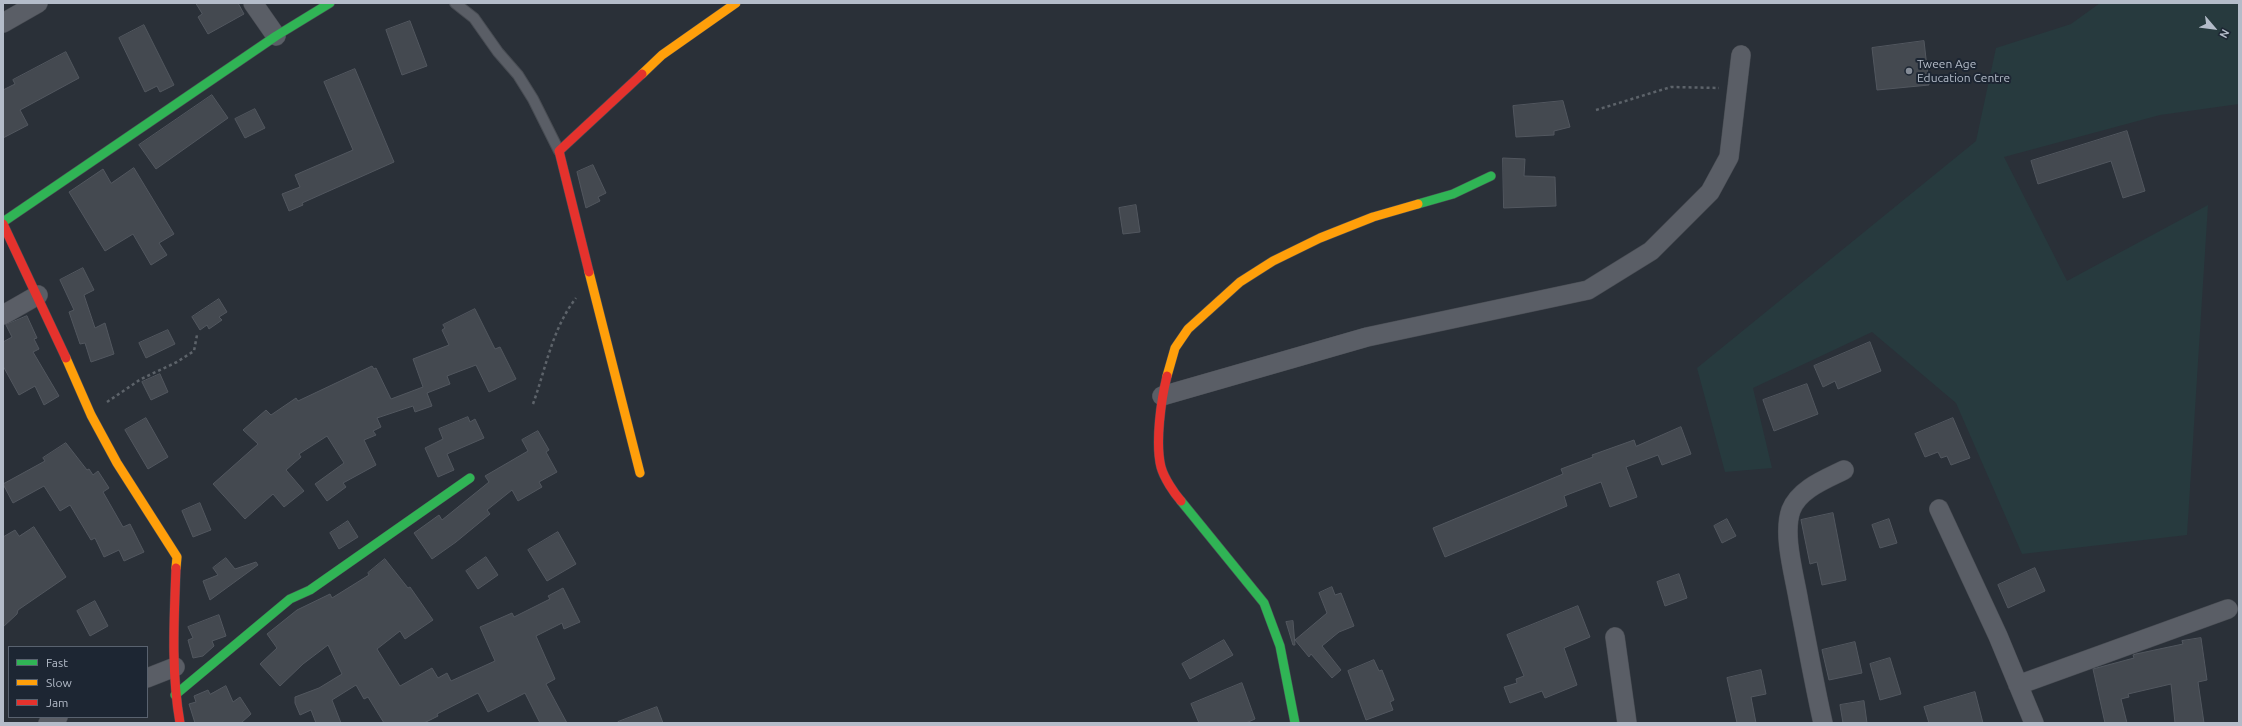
<!DOCTYPE html>
<html>
<head>
<meta charset="utf-8">
<style>
	body { margin:0 }
	#map { position:relative; width:2242px; height:726px; overflow:hidden; background:#2a3038; font-family:Ubuntu,sans-serif }
	canvas { display:block }
	.frame { position:absolute; inset:0; border:4px solid #b4bcc9; pointer-events:none }
	.legend { position:absolute; left:8px; top:646px; width:140px; height:72px; box-sizing:border-box; background:#1d2633; border:1px solid #59626f; margin:0; padding:5px 7px; list-style:none; font-size:12px; color:#b4bcc9 }
	.legend li { display:flex; align-items:center; gap:8px; height:20px }
	.legend b { width:20px; border:1px solid #59626f }
	.north { position:absolute; left:2194px; top:8px; width:40px; height:40px; -webkit-text-stroke:3px #1d2633; paint-order:stroke; rotate:118deg; font-size:11px; font-weight:700; line-height:16px; text-align:center; color:#b4bcc9 }
	.north::after { content:''; display:block; margin:auto; width:14px; height:18px; background:#b4bcc9; clip-path:polygon(50% 0,100% 100%,50% 72%,0 100%) }
</style>
</head>
<body>
<div id="map">
<canvas width="2242" height="726"></canvas>
<div class="frame"></div>
<ul class="legend">
<li><b style="height:5px;background:#30b455"></b>Fast</li>
<li><b style="height:5px;background:#ff9f0a"></b>Slow</li>
<li><b style="height:5px;background:#e5322d"></b>Jam</li>
</ul>
<div class="north">N</div>
</div>
<script>
const ctx = document.querySelector('canvas').getContext('2d');
ctx.lineJoin = 'round';
function paint(path, color) { ctx.fillStyle = color; ctx.fill(path, 'evenodd'); }
function strokePath(path, color, width, dash) { ctx.strokeStyle = color; ctx.lineWidth = width; ctx.lineCap = dash ? 'butt' : 'round'; ctx.setLineDash(dash || []); ctx.stroke(path); }
function label(font, color, halo, rows, align = 'center') {
  ctx.font = font + ' Ubuntu,sans-serif'; ctx.lineWidth = 4; ctx.setLineDash([]); ctx.textBaseline = 'middle'; ctx.strokeStyle = halo; ctx.fillStyle = color; for (const [text, x, y, turn = 0] of rows) {
    ctx.save(); ctx.translate(x, y); ctx.rotate((+turn || 0) * Math.PI / 180); ctx.textAlign = isNaN(turn) ? turn : align; if (halo) ctx.strokeText(text, 0, 0); ctx.fillText(text, 0, 0); ctx.restore();
  }
}
paint(new Path2D(`
	M2100,3H2239V104L2160,115L2004,157L2067,281L2208,205L2187,535L2022,554L1956,403L1872,332L1753,388L1772,468L1725,472L1697,368L1976,141L1996,48L2071,24Z`), '#273a3e');
const building = new Path2D(`
	M196,3H238L244,14L208,34L198,17L202,14Z
	M410,21L427,66L402,75L386,30Z
	M144,25L174,85L160,92L157,86L145,92L119,38Z
	M1924,41L1929,85L1877,90L1872,48Z
	M66,52L79,78L20,110L28,125L3,138V90L15,84L13,80Z
	M355,69L394,162L302,203L303,205L289,211L282,194L300,187L295,175L353,150L324,82Z
	M212,95L228,118L156,169L139,145Z
	M1563,101L1570,127L1554,131V135L1516,137L1513,106Z
	M255,109L265,128L245,138L235,119Z
	M2127,131L2145,191L2123,198L2111,161L2038,184L2031,161Z
	M1503,158L1525,159L1524,176L1555,177L1556,206L1504,208Z
	M593,165L606,193L598,197L600,201L586,208L577,172Z
	M134,168L174,234L159,243L167,255L151,265L133,234L105,251L69,192L103,169L111,183Z
	M1136,205L1140,232L1123,234L1119,208Z
	M83,268L94,290L84,295L95,328L105,323L114,354L91,362L85,343L80,344L69,312L74,310L60,280Z
	M219,299L227,312L219,317L222,320L209,329L207,325L200,330L192,317Z
	M475,309L495,349L500,347L516,379L489,392L476,365L447,376L450,384L427,393L432,406L415,412L413,406L377,418L381,427L373,431L376,435L364,440L376,465L343,483L346,487L327,501L315,484L344,463L327,436L299,454L301,457L286,470L304,491L284,507L273,494L245,519L213,484L258,444L243,430L266,410L271,415L296,398L298,401L372,366L374,369L376,368L391,399L423,387L413,359L449,345L442,330L445,328L443,325Z
	M27,316L37,338L34,339L39,349L33,352L59,396L44,405L35,386L19,395L3,366V342L12,337L6,325Z
	M168,330L175,344L146,358L139,343Z
	M1870,342L1881,371L1838,389L1835,381L1823,387L1814,366Z
	M160,374L168,392L151,400L142,382Z
	M1807,384L1818,414L1774,431L1763,400Z
	M468,417L470,422L475,419L484,438L447,454L454,470L438,477L425,448L443,439L439,429Z
	M146,418L168,457L148,469L125,430Z
	M1953,418L1970,458L1951,465L1947,456L1941,458L1938,452L1925,457L1915,434Z
	M1681,427L1691,454L1662,465L1658,455L1626,467L1637,497L1610,507L1601,482L1564,496L1567,506L1445,557L1433,528L1563,474L1561,469L1593,457L1592,455L1634,440L1636,446Z
	M538,431L549,450L546,452L557,472L539,482L542,487L518,501L512,490L487,510L490,514L456,542L432,559L414,533L439,515L442,520L489,482L485,476L528,451L522,440Z
	M66,443L87,470L89,469L93,475L98,471L109,488L103,492L123,527L130,524L144,552L124,561L119,550L104,557L95,538L91,540L70,505L60,511L44,486L13,503L3,484L45,461L43,458Z
	M200,503L211,530L193,537L182,511Z
	M1833,513L1846,580L1822,585L1817,562L1810,564L1801,520Z
	M1727,519L1736,536L1722,543L1714,526Z
	M1889,519L1897,543L1880,548L1872,525Z
	M348,521L358,537L339,549L330,533Z
	M34,527L66,577L18,610L17,614L3,627V537L15,530L19,536Z
	M558,532L576,564L547,581L528,550Z
	M486,557L498,575L478,589L466,571Z
	M226,558L235,569L256,562L258,565L210,600L203,581L218,575L213,568Z
	M385,559L408,588L410,587L433,620L405,639L400,631L377,649L400,686L432,668L438,678L447,673L451,681L495,661L480,627L512,613L514,617L550,599L548,596L563,588L580,622L564,629L562,623L536,636L555,679L546,684L567,723H540L525,693L488,712L478,693L437,714L438,716L424,723H384L368,697L364,699L356,685L332,700L341,723H316L311,710L300,715L295,703V697L319,688L342,674L328,645L303,664L280,686L260,664L277,648L267,634L297,610L330,594L332,598L369,575L368,573Z
	M2035,568L2045,591L2008,608L1998,585Z
	M1679,574L1687,598L1665,606L1657,582Z
	M1332,587L1335,595L1341,593L1354,626L1339,632L1322,646L1341,670L1332,678L1311,654L1309,657L1295,640L1327,613L1319,593Z
	M95,601L108,626L90,636L77,611Z
	M1578,606L1590,637L1564,648L1577,685L1545,698L1542,691L1510,703L1504,687L1517,683L1516,679L1524,676L1507,635Z
	M219,615L226,636L212,641L214,646L203,656L193,658L188,640L193,638L188,627Z
	M1293,621L1295,645H1293L1286,622Z
	M2201,638L2207,680L2198,682L2204,723H2175L2171,684L2128,694L2129,697L2121,699L2127,723H2105L2093,669L2134,658L2133,655L2136,654L2183,644L2182,641Z
	M1224,640L1233,655L1190,679L1182,664Z
	M1855,642L1862,673L1829,680L1822,650Z
	M1890,658L1901,694L1880,700L1870,664Z
	M1374,660L1379,671L1382,670L1394,700L1390,702L1393,710L1366,720L1348,671Z
	M1761,670L1766,694L1751,697L1756,723H1737L1727,678Z
	M1242,683L1255,719L1246,723H1199L1191,704Z
	M226,686L233,702L240,697L251,714L241,723H195L189,704L196,702L194,696L208,690L210,694Z
	M1975,692L1983,723H1929L1924,707Z
	M1864,701L1867,723H1843L1840,705Z
	M657,707L663,723H618V722Z`);
paint(building, '#444950');
strokePath(building, '#52575f', 1);
const lane = new Path2D(`
	M455,3L474,18L498,52L518,75L533,99L559,151`);
const street = new Path2D(`
	M253,3L276,36
	M3,23L38,3
	M3,315L38,295
	M1162,396L1367,337L1588,290L1651,251L1710,192L1729,157L1741,55
	M1939,509L1998,636L2034,723
	M1615,637L1627,723
	M147,678L175,667
	M2018,685L2228,609
	M48,723L58,717
	M1823,723C1814,683 1807,643 1799,603C1795,577 1782,535 1791,510C1799,489 1826,479 1844,470`);
const fast = new Path2D(`
	M1418,204L1453,194L1491,176
	M3,222L276,36L330,3
	M1181,501L1264,603L1280,646L1295,723
	M175,695L290,599L310,590L470,478`);
const slow = new Path2D(`
	M642,74L662,55L736,3
	M589,272L640,473
	M66,358L91,415L117,463L177,557L176,568
	M1167,376L1175,348L1188,329L1240,282L1273,261L1320,238L1373,217L1418,204`);
const jam = new Path2D(`
	M3,224L66,358
	M589,272L559,151L642,74
	M1167,376C1161,400 1155,443 1161,467C1164,478 1174,493 1181,501
	M176,568C174,620 171,672 180,723`);
strokePath(lane, '#484c53', 12);
strokePath(street, '#484c53', 20);
strokePath(fast, '#484c53', 10);
strokePath(slow, '#484c53', 10);
strokePath(jam, '#484c53', 10);
strokePath(new Path2D(`
	M1596,110L1671,87L1719,88
	M107,402L141,379L177,362L194,351L197,335
	M533,404C546,368 552,329 576,298`), '#5d636a', 2.5, [3, 3]);
strokePath(lane, '#5a5e66', 10);
strokePath(street, '#5a5e66', 19);
strokePath(fast, '#30b455', 9);
strokePath(slow, '#ff9f0a', 9);
strokePath(jam, '#e5322d', 9);
for (const [x, y, r, color] of [
	[1909,71,4,"#848b96"]
]) { const dot = new Path2D(); dot.arc(x, y, r, 0, 2 * Math.PI); ctx.fillStyle = color; ctx.fill(dot); strokePath(dot, '#1d2633', 1.5); }
label('12px', '#b4bcc9', '#1d2633', [
	["Tween Age",1917,64],
	["Education Centre",1917,78]
], 'left');
</script>
</body>
</html>
